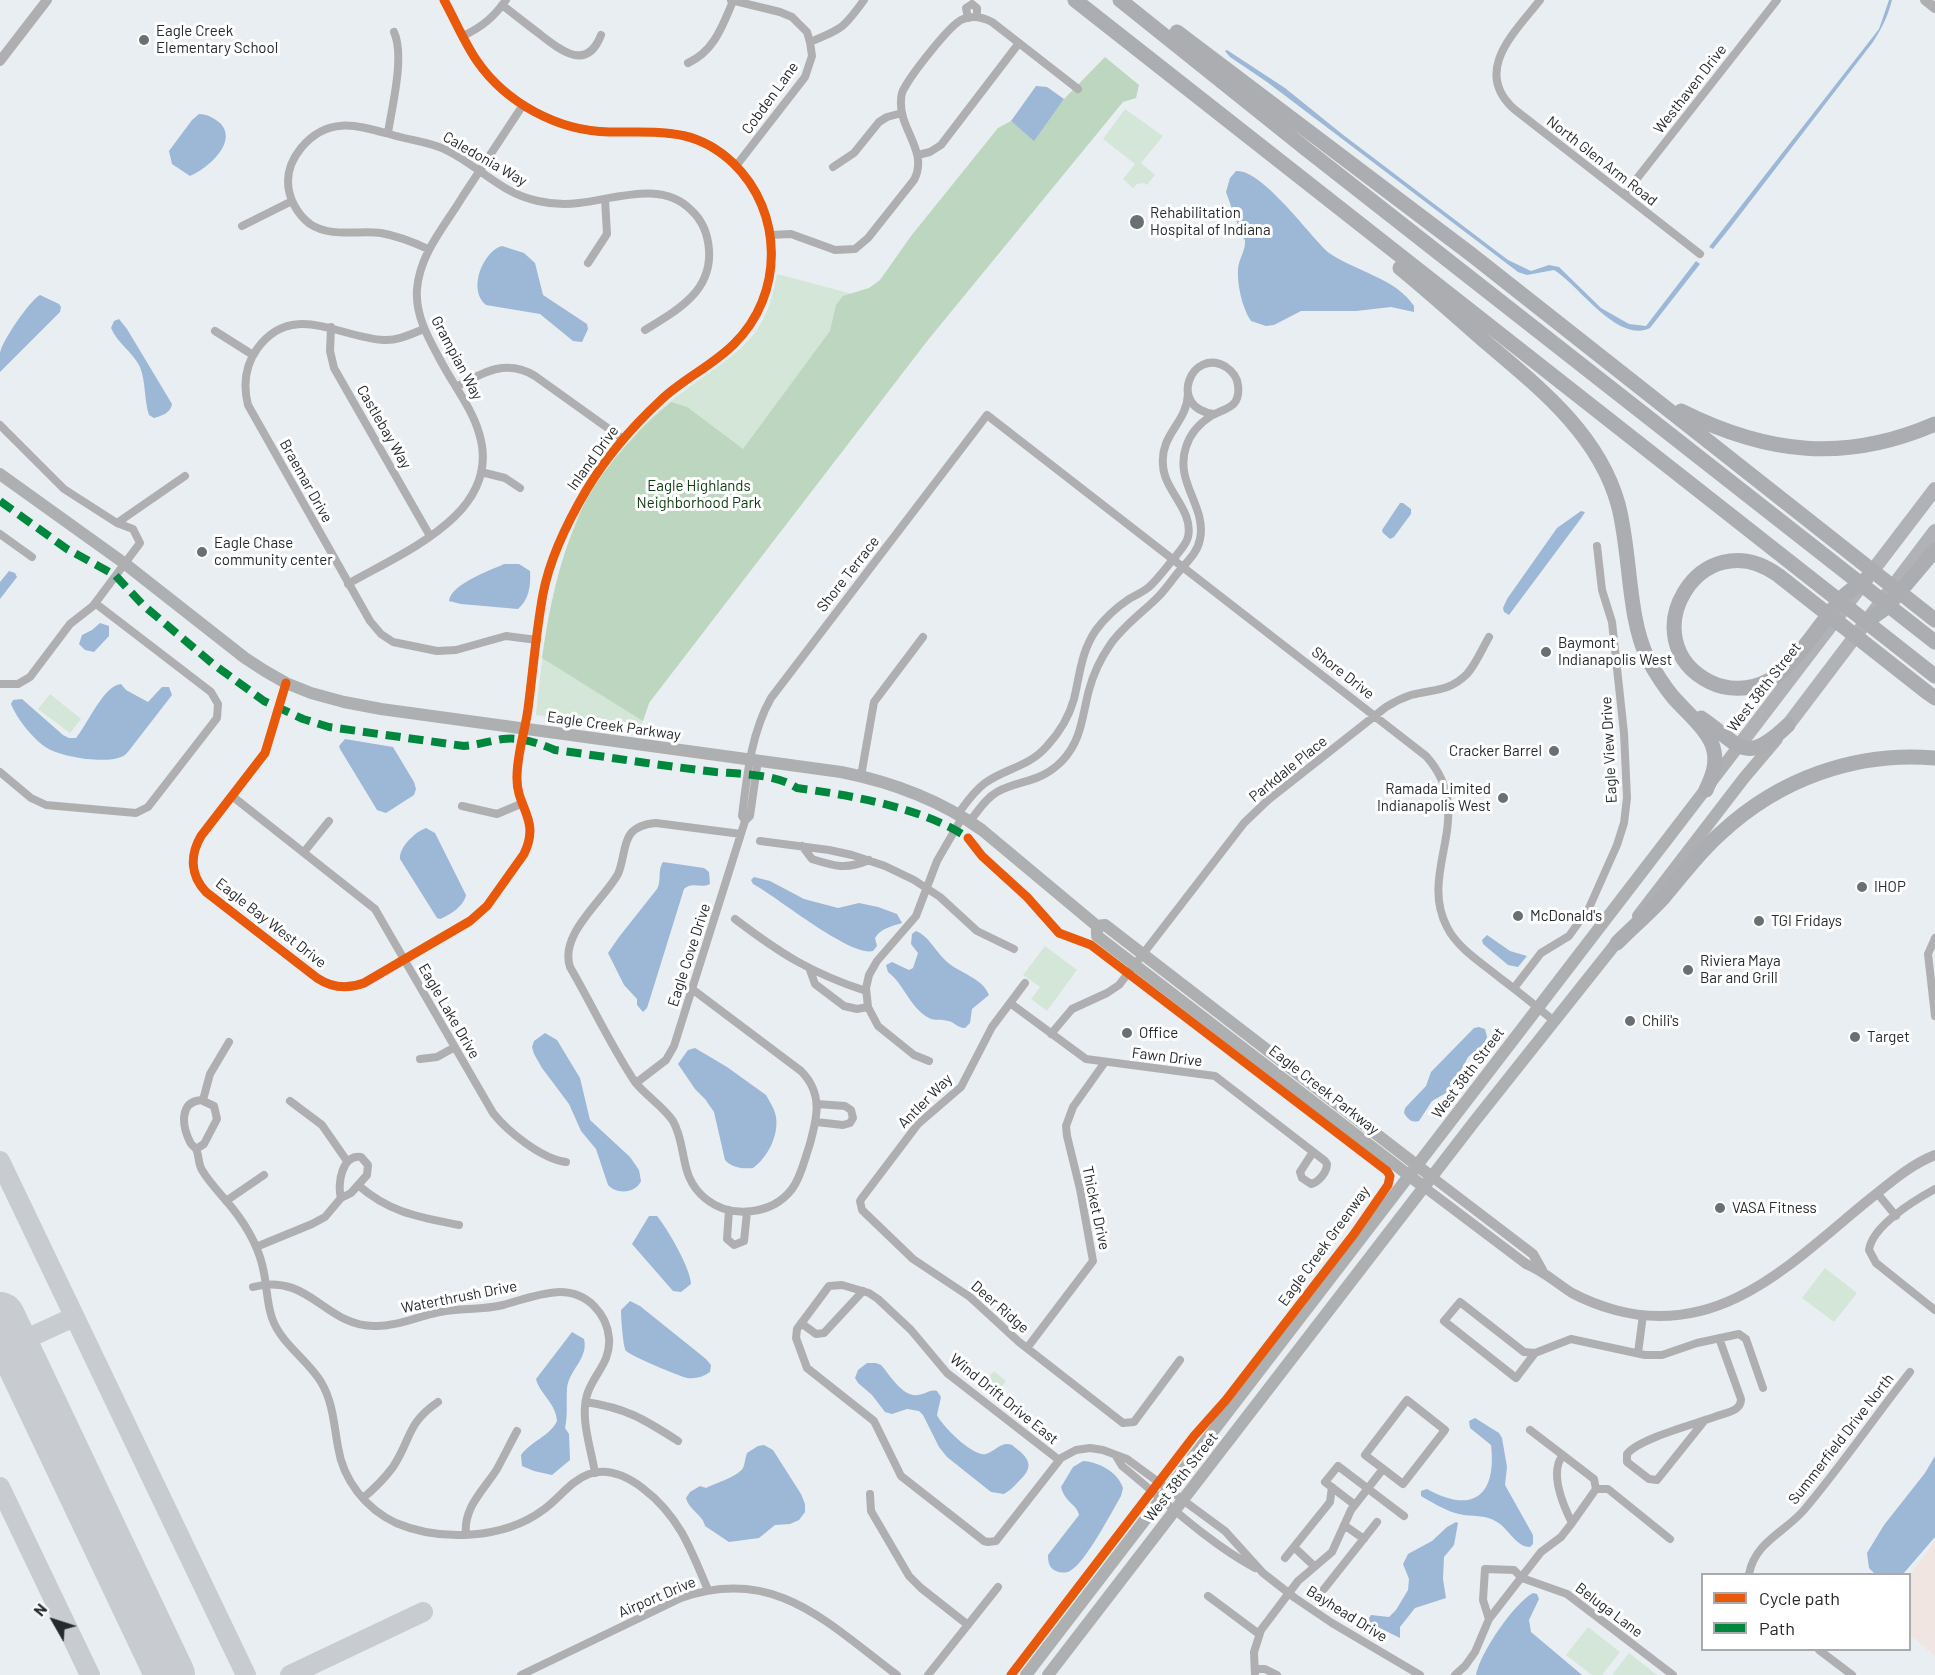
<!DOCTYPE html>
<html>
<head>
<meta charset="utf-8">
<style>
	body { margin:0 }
	#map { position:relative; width:1935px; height:1675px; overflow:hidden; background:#e9eef2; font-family:Barlow,sans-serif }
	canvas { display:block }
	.legend { position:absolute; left:1701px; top:1573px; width:210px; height:78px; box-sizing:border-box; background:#fff; border:2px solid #a8aaab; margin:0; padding:8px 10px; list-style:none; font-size:18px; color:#262a2d }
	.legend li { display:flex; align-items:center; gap:12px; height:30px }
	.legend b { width:30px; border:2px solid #a8aaab }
	.north { position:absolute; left:24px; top:1591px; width:60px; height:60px; -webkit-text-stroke:4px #fff; paint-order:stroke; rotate:309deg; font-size:16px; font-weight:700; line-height:24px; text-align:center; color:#262a2d }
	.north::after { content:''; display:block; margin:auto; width:21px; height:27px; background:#262a2d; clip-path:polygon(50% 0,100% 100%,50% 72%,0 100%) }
</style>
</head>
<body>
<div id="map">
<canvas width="1935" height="1675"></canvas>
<ul class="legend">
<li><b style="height:8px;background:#e8590c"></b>Cycle path</li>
<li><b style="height:8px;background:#00873e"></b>Path</li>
</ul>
<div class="north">N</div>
</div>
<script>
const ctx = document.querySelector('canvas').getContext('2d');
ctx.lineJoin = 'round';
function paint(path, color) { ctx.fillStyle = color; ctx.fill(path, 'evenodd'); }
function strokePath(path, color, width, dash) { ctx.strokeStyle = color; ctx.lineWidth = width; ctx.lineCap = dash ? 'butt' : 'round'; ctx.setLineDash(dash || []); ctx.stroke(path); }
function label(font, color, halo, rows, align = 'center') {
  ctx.font = font + ' Barlow,sans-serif'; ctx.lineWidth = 6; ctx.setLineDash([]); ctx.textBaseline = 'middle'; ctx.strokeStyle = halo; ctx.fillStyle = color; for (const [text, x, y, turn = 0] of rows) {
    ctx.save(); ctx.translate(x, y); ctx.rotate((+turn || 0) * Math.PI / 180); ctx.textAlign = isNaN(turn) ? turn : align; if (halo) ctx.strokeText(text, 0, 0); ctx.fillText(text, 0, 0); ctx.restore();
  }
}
paint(new Path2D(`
	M1935,1541V1656L1910,1635V1575Z`), '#f0e5e1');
paint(new Path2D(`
	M1125,109L1163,136L1141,163L1155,175L1147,185L1144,183L1137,184L1133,188L1123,179L1135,164L1103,139Z
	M777,274L875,300L649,703L640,729L536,715C543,647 551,578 579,515C591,487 613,459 634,436C649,419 666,404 684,391C714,368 751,349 766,313C772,301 774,286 777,274Z
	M50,694L81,719L70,733L38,709Z
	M1045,946L1077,970L1047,1011L1031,999L1040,987L1023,975Z
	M1825,1268L1857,1293L1834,1322L1802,1298Z
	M994,1371L1006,1381L996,1394L983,1384Z
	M1588,1627L1620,1652L1602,1675H1592L1566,1655Z
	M1629,1653L1657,1675H1612Z`), '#d4e6d7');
paint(new Path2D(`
	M1105,57L1139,85L1136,98L1123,102L928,340L649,703L643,721L542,658C549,609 559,561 579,516C595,476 638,429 671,402L687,407L743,449L830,331L836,305L843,296L869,288L880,280L911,236L998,128L1011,121L1034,140L1064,99Z`), '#bdd6bf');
paint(new Path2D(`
	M1889,0H1892C1888,16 1882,28 1873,42L1729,229L1713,249L1709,247L1879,29Z
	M1227,50L1285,88L1342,134L1508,260L1531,271L1549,265L1559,267L1601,308L1629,324L1646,326L1696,261L1700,264L1650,328C1617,344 1578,284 1554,270L1527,275L1518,272L1267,82L1230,57L1225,51Z
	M1036,86L1047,87L1064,99L1034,141L1011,121Z
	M199,114C207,114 214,118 220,123C239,142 207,169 190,176L172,164L169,151L192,120Z
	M1236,171C1262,169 1309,235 1329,253C1355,271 1397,279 1414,306V312L1391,307L1356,311H1301L1274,325L1266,326L1251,321C1242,308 1237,284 1238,269C1239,258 1246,250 1245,240L1242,237L1226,192L1230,178Z
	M502,246L524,253L535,263L543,295L587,324L588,329L582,342L573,341L540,314L486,305C467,290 483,251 502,246Z
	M40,295L59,304L61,307L60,312L0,372C0,366 0,359 0,353C2,341 30,300 40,295Z
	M119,319L127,329L172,404C171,413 161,416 154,418L149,415C144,400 146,382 140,367C133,352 117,343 111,328L114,321Z
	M1400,503H1403L1411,509V514L1394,537L1390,539L1383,533L1382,530Z
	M1581,511L1585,512L1582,517L1509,615L1504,612L1503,608L1507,599L1557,528Z
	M504,564H519L530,571C531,585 529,600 518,609L461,604L449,601C451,584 489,571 504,564Z
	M9,571L15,573L17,577L0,599V582Z
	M100,623L109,626V636L94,652L85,650L79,644L82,635L92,630Z
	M121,684L126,690L148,702L162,687H169L172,695L131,748C128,752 125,756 121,757C105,764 61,757 47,748C33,739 17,719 11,704L13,700L22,699L63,735L69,738H76C87,725 104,685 121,684Z
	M345,739L393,747L414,782L416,789L414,795L386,813L377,810L340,749L339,746Z
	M426,828L435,833L466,895C464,906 450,915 440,919L437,918L400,859C399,847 415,832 426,828Z
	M663,862L704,868L709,872L710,884C701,889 692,881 684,889L653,989L647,1008L643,1012L637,1005V999L624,985L608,953L619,937L657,889C662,880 657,871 663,862Z
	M754,877L770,881L804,899L838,908L859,903L878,907L897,914L902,923C892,926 880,929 875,938L877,946L873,951C850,957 776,896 753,884L751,880Z
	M916,931C929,936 935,951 946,961C959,973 983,978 989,995L972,1009L970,1023L965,1028C957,1028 955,1022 948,1021C942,1019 935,1021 929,1018C910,1008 904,984 888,972L886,965L892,962L909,970L913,968L918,953L911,944L912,934Z
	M1487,935L1510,951L1527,956L1518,967L1508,965L1483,944L1482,940Z
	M1479,1027L1485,1029L1487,1037L1485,1043L1468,1057L1455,1083L1446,1093L1432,1101L1419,1121C1411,1123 1408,1119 1404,1113L1405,1108L1426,1086L1431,1072L1474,1028Z
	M545,1033L557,1040L580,1078L590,1120L630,1157L639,1170L641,1181C636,1193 617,1195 608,1185L596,1149L581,1131L569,1104L542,1068L534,1054L532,1047L534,1041Z
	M695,1048L727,1067L766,1095C770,1102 775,1110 776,1117C779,1136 767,1158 753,1168C743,1169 732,1168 725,1160L714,1112L705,1099L695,1089L678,1064L688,1050Z
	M649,1216H657C667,1228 691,1269 691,1284L681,1292L673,1291L632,1244Z
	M630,1301L640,1306L706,1359L711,1365L710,1372C703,1377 696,1379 687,1378C681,1377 631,1356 626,1351C623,1348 621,1316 621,1310Z
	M572,1332L584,1339C589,1358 568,1371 567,1389C566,1402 568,1414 565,1428L569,1434L570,1460L552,1475L534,1471L522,1466L521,1455C531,1441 550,1436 557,1421C556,1403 539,1393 536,1379Z
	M867,1363H876L881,1365C891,1376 902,1397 918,1395C926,1394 930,1389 937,1391L941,1397L937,1415C942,1426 973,1457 986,1454C996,1451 1001,1441 1012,1445C1029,1458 1036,1466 1018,1482C1014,1487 1009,1491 1004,1494L991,1492L947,1457L939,1447L923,1415L919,1411L907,1409L892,1414L885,1412L872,1395L858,1383L855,1378L858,1370Z
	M1475,1418L1499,1433L1502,1438L1507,1467L1505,1485L1533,1535V1544L1530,1547C1516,1547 1508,1528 1497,1522C1485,1514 1472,1517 1459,1514C1446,1511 1433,1503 1421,1496V1491L1427,1489C1472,1514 1497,1497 1491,1445L1470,1428L1469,1421Z
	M764,1445L773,1450L801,1494L805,1504V1512L799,1520L790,1524L775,1525L759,1538L729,1542L705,1526C703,1515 689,1510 686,1498L690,1492L700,1486L706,1488C716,1483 737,1477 743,1468C745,1464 745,1458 747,1453L758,1446Z
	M1935,1456V1537L1903,1574H1875L1869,1568L1867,1553L1884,1525L1925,1473Z
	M1083,1461C1099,1462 1118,1472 1123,1488L1121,1496C1111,1513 1086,1562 1070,1571C1066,1573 1061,1573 1056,1571C1049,1568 1048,1562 1048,1555L1079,1515C1077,1504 1065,1503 1061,1487L1073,1467Z
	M1456,1522L1458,1523L1454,1545L1444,1557L1443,1579L1446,1598L1415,1608L1400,1627V1638L1370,1623L1368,1620L1371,1615L1389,1617L1396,1610L1408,1590L1409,1579L1403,1564L1408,1554L1432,1541L1447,1527Z
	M1533,1593L1537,1594L1539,1599L1529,1620L1531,1632L1582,1675H1476C1480,1653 1514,1603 1533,1593Z`), '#9db7d7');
strokePath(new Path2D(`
	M0,1161L246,1675
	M0,1351L74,1317
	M0,1487L90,1675
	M290,1675L423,1612`), '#c8ccd0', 20);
strokePath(new Path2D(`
	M0,1317L170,1675`), '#c8ccd0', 50);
strokePath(new Path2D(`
	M731,0L780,12L792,17L807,32L810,42L812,56L805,77L736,166
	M1540,0C1515,32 1472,71 1514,109L1700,254
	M502,5C514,14 525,23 537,32C558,48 586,74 601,35
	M968,18L966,8L972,4L977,8V17
	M463,36C482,27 494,17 506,0
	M810,42C842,29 844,28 864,0
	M688,63C714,51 722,27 733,1
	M388,133C392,106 405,56 394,32
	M918,155L930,152L941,145L1019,43
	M833,167L854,153L879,122L887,117L902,113
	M1624,195L1777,0
	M242,226L292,201
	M770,235L791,234L835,250L855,249L868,238L914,180C929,152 899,129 901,101C901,96 902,91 905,87C912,74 948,27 961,20C971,15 982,17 992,22L1078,89
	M428,249C413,242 398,236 381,233C358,230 331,238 310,224C297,214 288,198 288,181C288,169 293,158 301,148C330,113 362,127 400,137C416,141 434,143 448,151C480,167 502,194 538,201C551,204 565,205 579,203C615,199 662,180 691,210C702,220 708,235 709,250C712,292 676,311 645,330
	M588,263L607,234L605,199
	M331,327L330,351L334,368L430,536
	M424,329C411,334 398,341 384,340C340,338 292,300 257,349C245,366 243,385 248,405L370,621L381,634L393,642L437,651L456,650L506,636L537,640
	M215,331L253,355
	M456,387C482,373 506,358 535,376L623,439
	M0,425L64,489L117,523L185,476
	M481,472L505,478L520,488
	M0,534L32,557
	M348,584C403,552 504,513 479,433C472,409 455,387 443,365C430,341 415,317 417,289C420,253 445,226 463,196C483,166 503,135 523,105
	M286,683L265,753L201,836C190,855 190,875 206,892L317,978C332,988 348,989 364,983L470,921L487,906L524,854C541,819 516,808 517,777C517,754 525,731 528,709C533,671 536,632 543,594C550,557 568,521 587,489C607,456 633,426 661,400C683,379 712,366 734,344C784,295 784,212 733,163C694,126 658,133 609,132C558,131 506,103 477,61C464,42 455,20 444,0
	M0,684H18L30,677L70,624L93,606L140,543L133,529L117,523
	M0,772L31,798L46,805L136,813L148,807L217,718L218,704L211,692L95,603
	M861,776L874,702L923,637
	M232,796L375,909L493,1113C508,1132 542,1159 566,1162
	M462,806L497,814L523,803
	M958,814C966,803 974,791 985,783C1006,768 1029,767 1047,746C1060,732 1069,717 1074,699C1080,674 1081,652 1096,630C1105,618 1117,607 1129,599C1136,595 1143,592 1149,587C1159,578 1167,566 1176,556C1180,550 1186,545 1188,537C1194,510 1164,491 1163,465C1160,434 1187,423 1188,394
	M745,821L742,816C747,776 751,733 771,698L987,415L1426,756C1479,815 1417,870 1447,927C1458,949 1482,963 1500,978C1519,992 1536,1006 1554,1021
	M970,821C978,811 986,798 997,792C1021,779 1039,784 1062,761C1082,740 1082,716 1089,690C1093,675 1101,658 1110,645C1123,626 1142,613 1158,597C1166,589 1173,578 1181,569C1189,560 1198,551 1200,539C1207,507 1174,482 1186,447C1190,434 1200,423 1211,416C1224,408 1241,409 1238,385C1237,377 1232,371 1226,367C1192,346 1166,408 1214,414
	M760,841L829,850L852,855L885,866L914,880L940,897L977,931L1014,949
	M802,846L812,859C834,866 846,870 869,860
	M304,852L329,821
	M735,919C781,954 811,973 866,991
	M1935,938L1928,954L1935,1016
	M810,970L815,984L844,1006L857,1009L868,1007
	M1025,983L992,1027L961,1087L918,1124L862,1198L860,1201L862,1210L913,1259L970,1297L1019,1342L1123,1423L1134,1422L1180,1360
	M1514,988L1541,953L1569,936L1589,908L1617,845L1624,823L1627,798L1624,733L1612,622L1602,590L1597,546
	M692,989L801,1071C824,1094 817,1119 809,1147C804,1161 801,1177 792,1189C772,1215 731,1219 706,1199C678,1177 688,1148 673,1121C663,1106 646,1096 635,1082C611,1046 592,1005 570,967C559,934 603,901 618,874C628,850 619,826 656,823L741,834
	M1010,1003L1086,1059L1215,1076L1325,1161L1327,1164C1327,1172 1319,1182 1311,1184L1302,1178L1300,1172L1313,1152
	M1051,1034L1072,1009L1107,993L1119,985L1244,823L1268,800L1386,707C1394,702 1402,698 1411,695C1433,689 1449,692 1467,674C1476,664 1482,649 1489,637
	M420,1059L437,1057L455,1047
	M929,1061L914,1055L878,1026L868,1007L866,988L869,975L877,961L916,916L937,861L963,816
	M636,1083L666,1060L674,1046L745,821L750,816L758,760
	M203,1100L210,1074L229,1042
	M290,1101L322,1125L347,1161
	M816,1122L843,1125L850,1123L853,1118L851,1110L845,1106L817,1104
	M196,1149L204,1144L217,1119L214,1106L201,1100C179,1102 182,1126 190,1142C191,1145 194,1146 196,1149C199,1154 198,1164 202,1170C210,1184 223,1196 233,1209C248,1228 260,1250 264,1273C267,1288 267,1304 272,1318C281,1344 307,1359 321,1382C333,1402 334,1425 338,1447C343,1480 366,1509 396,1523C441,1542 504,1539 543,1510C559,1499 570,1481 589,1474C625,1462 665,1504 682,1533C692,1551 700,1571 708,1590
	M358,1185C390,1213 419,1217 459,1225
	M1935,1189C1915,1200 1872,1226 1869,1250L1876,1263L1935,1310
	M1877,1193L1896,1216
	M226,1201L264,1175
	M729,1210L727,1239L734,1245L744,1241L747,1212
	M256,1247L312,1224L325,1217L341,1198L351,1193L367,1175L368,1165L361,1157C342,1154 337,1184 341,1198
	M253,1287C309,1272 325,1326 374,1326C396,1327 418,1316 440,1312C461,1308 483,1310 503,1305C533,1297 568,1280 594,1306C602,1314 608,1326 609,1338C611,1361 595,1373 588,1392C579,1416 591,1448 595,1473
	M1460,1302L1524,1352L1535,1353L1516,1378L1444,1321Z
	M801,1323L816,1334L824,1333L863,1291
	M1027,1348L1093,1261L1080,1189L1067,1136L1066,1126L1073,1107L1105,1062
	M1535,1353L1571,1339L1645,1355H1662L1697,1343L1739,1334L1746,1339L1763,1388
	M1638,1353L1643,1315
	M1407,1400L1445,1430L1403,1484L1365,1455Z
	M586,1402C626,1408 644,1419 678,1441
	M1705,1420L1657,1480L1649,1479L1627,1462V1454C1640,1438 1696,1424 1717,1416C1723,1414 1734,1412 1738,1407C1741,1404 1741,1402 1741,1399L1719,1338
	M1530,1430L1594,1479L1596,1489L1572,1523
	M1116,1456L1122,1466C1165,1501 1206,1541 1255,1568
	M1059,1460L947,1373L911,1330L878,1299L869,1293L842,1285L829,1286L797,1329L796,1338L807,1368L874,1421L901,1476L984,1541L988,1542L996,1541L1061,1458L1076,1450L1090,1448L1103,1450L1127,1459L1225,1531L1263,1573L1295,1598L1332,1623L1420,1675
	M1596,1489H1608L1670,1539
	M870,1494L871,1511L909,1576L921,1588L968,1625
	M363,1498C374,1489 384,1479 393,1467C412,1438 406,1424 438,1402
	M1355,1505L1325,1482L1338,1466L1404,1516
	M1344,1525L1364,1539
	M466,1535C463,1507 484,1490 497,1469C504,1456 510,1444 517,1431
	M1294,1547L1314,1566
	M1285,1558L1330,1502L1332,1487
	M1749,1574C1755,1542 1784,1533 1804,1510C1841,1466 1874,1418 1910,1372
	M1324,1589L1377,1522
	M1208,1596L1259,1634
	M1489,1619L1541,1552L1561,1537L1572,1523C1563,1505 1549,1472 1563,1455
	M1819,1650L1852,1675
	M1255,1669H1265L1277,1675
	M521,1675L681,1598C775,1565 827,1623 897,1675
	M928,1675L998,1587
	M1255,1675L1254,1652L1261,1630L1298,1581L1332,1552L1351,1510L1383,1469
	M1455,1675L1465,1666L1475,1652L1489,1619L1483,1600L1485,1569L1514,1570L1522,1578L1567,1594L1673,1675`), '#afafb1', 8);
strokePath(new Path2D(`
	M1925,0L1935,8
	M0,61L47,0
	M1432,1177L1533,1254L1542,1270
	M1424,1187L1526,1264C1544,1271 1556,1283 1572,1293C1585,1300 1601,1306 1615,1310C1723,1339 1794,1260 1871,1198C1891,1182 1910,1165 1935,1155`), '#afafb1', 10);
strokePath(new Path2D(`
	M0,474L124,563L245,658L265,671L286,683L311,693L344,702L381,709L841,772C892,782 940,800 982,830L1097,926L1105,925L1432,1177
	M1638,916L1744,778L1777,739
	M1097,926V936L1101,939L1424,1187
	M1026,1675L1738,747
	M1048,1675L1474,1122L1621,937`), '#aeafb1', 12);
strokePath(new Path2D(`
	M1788,725L1935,531
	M1738,747L1935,489`), '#b1b2b5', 14);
strokePath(new Path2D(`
	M1075,0L1935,676
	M1120,0L1306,149L1935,642
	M1177,32L1472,255L1935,620
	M1400,268C1428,291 1455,315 1482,339C1536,385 1598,432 1618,504C1631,551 1627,617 1648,659C1655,672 1664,686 1673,697C1686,712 1711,732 1714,751C1717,765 1712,777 1706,790
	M1681,411C1767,454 1845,463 1935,424
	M1866,579C1859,585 1850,590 1844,596C1821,620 1797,665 1768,681C1750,690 1728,691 1710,682C1629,641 1700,519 1778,575L1928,693L1935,698
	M1870,619L1887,607L1935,550
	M1701,718C1741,745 1744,767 1788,725
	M1617,943C1632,928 1648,914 1663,898C1682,876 1699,852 1721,833C1779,779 1856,751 1935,758`), '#abadb0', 15);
strokePath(new Path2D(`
	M0,501L67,549L115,575L143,605L213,664L264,701L303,719L329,727L464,746C478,745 489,741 503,739C521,737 538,743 555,750C609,757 662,766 716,772C740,774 777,774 797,788C849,795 925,808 968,838`), '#00873e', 8, [15, 8]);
strokePath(new Path2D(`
	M286,683L265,753L201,836C190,855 190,875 206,892L317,978C332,988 348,989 364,983L470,921L487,906L524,854C541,819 516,808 517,777C517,754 525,731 528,709C533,671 536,632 543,594C550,557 568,521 587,489C607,456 633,426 661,400C683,379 712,366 734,344C784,295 784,212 733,163C694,126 658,133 609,132C558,131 506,103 477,61C464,42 455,20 444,0
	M968,838L982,856L1027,897L1059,933L1091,945L1387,1171L1390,1176L1388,1185L1354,1234L1226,1400L1194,1436L1011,1675`), '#e8590c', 9);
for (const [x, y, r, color] of [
	[144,40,6,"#6a6f72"],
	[1137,222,8,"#6a6f72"],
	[202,552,6,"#6a6f72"],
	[1546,652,6,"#6a6f72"],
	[1554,751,6,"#6a6f72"],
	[1503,798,6,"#6a6f72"],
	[1862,887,6,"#6a6f72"],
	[1518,916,6,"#6a6f72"],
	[1759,921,6,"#6a6f72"],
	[1688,970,6,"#6a6f72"],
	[1630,1021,6,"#6a6f72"],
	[1127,1033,6,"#6a6f72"],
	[1855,1037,6,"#6a6f72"],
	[1720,1208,6,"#6a6f72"]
]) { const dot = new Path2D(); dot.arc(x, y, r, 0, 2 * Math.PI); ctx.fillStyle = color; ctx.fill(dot); strokePath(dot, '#fff', 2); }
label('15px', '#262a2d', '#fff', [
	["Eagle Creek",156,31],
	["Elementary School",156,48],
	["Rehabilitation",1150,213],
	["Hospital of Indiana",1150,230],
	["Eagle Chase",214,543],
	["community center",214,560],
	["Baymont",1558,643],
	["Indianapolis West",1558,660],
	["Cracker Barrel",1542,751,"right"],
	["Ramada Limited",1491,789,"right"],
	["Indianapolis West",1491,806,"right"],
	["IHOP",1874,887],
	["McDonald's",1530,916],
	["TGI Fridays",1771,921],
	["Riviera Maya",1700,961],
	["Bar and Grill",1700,978],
	["Chili's",1642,1021],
	["Office",1139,1033],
	["Target",1867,1037],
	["VASA Fitness",1732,1208]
], 'left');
label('15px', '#262a2d', '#fff', [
	["Westhaven Drive",1690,89,-52],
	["Cobden Lane",770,98,-54],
	["Caledonia Way",485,159,30],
	["North Glen Arm Road",1602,161,38],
	["Grampian Way",457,358,62],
	["Castlebay Way",384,427,60],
	["Inland Drive",593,458,-54],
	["Braemar Drive",306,481,61],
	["Shore Terrace",848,574,-52],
	["Shore Drive",1343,673,38],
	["West 38th Street",1764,687,-52],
	["Eagle Creek Parkway",614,726,8],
	["Eagle View Drive",1609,750,-93],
	["Parkdale Place",1288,769,-39],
	["Eagle Bay West Drive",271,923,38],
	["Eagle Cove Drive",689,955,-72],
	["Eagle Lake Drive",449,1011,60],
	["Fawn Drive",1167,1057,7],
	["West 38th Street",1468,1073,-53],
	["Eagle Creek Parkway",1324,1090,38],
	["Antler Way",925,1101,-45],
	["Thicket Drive",1096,1208,78],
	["Eagle Creek Greenway",1324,1246,-54],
	["Waterthrush Drive",459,1297,-11],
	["Deer Ridge",1000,1307,41],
	["Wind Drift Drive East",1004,1399,39],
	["Summerfield Drive North",1841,1439,-52],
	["West 38th Street",1181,1477,-52],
	["Airport Drive",657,1597,-23],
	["Beluga Lane",1609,1610,37],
	["Bayhead Drive",1347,1614,32]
]);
label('15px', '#0d3a0f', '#fff', [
	["Eagle Highlands",699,486],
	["Neighborhood Park",699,503]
]);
</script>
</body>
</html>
